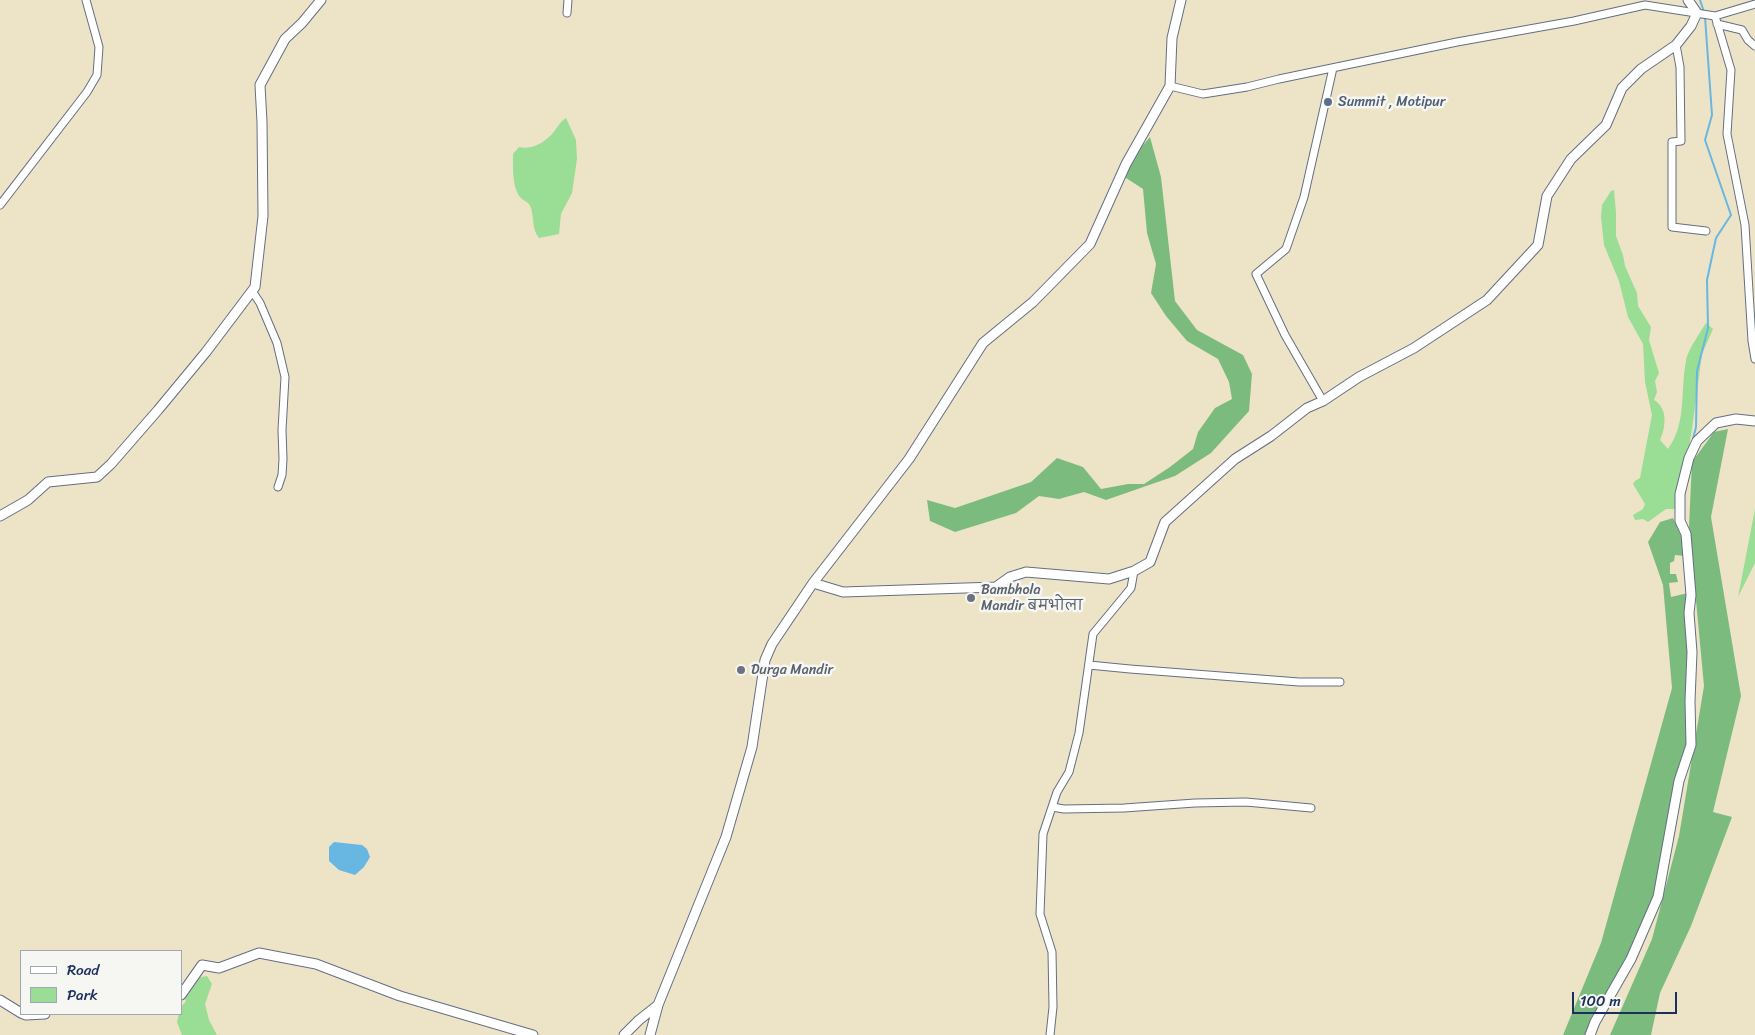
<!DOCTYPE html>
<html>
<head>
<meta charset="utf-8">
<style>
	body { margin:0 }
	#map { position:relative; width:1755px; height:1035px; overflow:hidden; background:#ede4c7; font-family:Sriracha,sans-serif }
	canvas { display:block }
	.legend { position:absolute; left:20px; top:950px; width:162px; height:65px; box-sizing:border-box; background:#f6f6f2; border:1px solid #9ea6b7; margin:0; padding:6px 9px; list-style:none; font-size:15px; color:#1b2f5e }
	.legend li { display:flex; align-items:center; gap:10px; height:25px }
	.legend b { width:25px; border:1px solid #9ea6b7 }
	.scale { position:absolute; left:1572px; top:992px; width:105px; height:22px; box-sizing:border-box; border:2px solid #1b2f5e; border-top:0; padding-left:6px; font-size:15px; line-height:18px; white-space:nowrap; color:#1b2f5e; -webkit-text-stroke:4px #f6f6f2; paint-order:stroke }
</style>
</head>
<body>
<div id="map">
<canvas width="1755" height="1035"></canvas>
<ul class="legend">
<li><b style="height:6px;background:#fff"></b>Road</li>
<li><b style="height:14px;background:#9add94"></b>Park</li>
</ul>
<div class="scale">100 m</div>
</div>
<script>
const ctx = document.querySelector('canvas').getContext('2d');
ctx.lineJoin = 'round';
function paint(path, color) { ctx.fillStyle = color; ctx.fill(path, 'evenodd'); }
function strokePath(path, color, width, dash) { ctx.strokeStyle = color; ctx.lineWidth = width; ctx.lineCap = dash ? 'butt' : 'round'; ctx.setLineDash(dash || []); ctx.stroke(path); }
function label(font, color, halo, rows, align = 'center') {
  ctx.font = font + ' Sriracha,"Playpen Sans Deva",sans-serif'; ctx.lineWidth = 5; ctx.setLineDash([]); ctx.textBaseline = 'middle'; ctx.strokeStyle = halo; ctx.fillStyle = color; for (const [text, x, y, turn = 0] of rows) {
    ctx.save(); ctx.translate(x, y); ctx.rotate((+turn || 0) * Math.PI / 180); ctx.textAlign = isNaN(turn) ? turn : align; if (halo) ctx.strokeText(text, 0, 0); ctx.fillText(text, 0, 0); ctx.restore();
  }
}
paint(new Path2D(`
	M566,118L576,140L577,159L572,193L561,214L559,234L539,238C532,230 534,218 531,208C529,201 524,202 520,197C512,187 513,166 513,154L519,147C529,150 542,144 549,137C556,131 558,123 566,118Z
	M1614,190L1616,213V236L1623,255L1625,266L1637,293L1638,306L1651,327L1649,340L1659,373L1655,381L1657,392L1654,400C1668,408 1666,427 1660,440L1668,449C1687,423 1680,391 1686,361C1687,351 1700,333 1706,323L1713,329L1702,354L1692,429L1678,509H1666L1648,522L1643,519L1635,520L1633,515L1643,509L1645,504L1633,484L1635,481L1640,478L1652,415L1645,382L1643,344L1628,317L1619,281L1604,245L1601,217L1602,205L1611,191Z
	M1755,509V563L1738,597Z
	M207,976L212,984L205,1004L209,1020L217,1035H182L177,1022L179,1014H181V1007L186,1001L185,999L196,978Z`), '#9add94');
paint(new Path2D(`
	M1150,137L1161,177L1175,301L1197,330L1243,355L1252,374L1249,411L1211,453L1175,476L1106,500L1084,492L1059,499L1039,496L1016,513L955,532L930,521L927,500L955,508L1031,482L1057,458L1083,467L1101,489L1128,484H1144L1170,467L1193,449L1198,432L1215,408L1232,399L1229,382L1218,359L1187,341L1166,316L1151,293L1156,264L1147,233L1143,189L1126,178L1125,166Z
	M1728,429L1711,517L1741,696L1713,812L1732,817L1691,926L1660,993L1651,1035H1610L1652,939L1679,836L1704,686L1689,526L1692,462L1714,432Z
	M1673,518L1684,543L1685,556L1675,555L1674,561L1670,563V574H1676L1678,582L1669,583L1671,597L1688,593V742L1655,897L1628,959L1591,1018L1586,1035H1563L1601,943L1672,688L1663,585L1648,542L1660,522Z`), '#7bbc7e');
paint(new Path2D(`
	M334,842L362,845L367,849L370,857L364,867L355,875L339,870L329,861V847Z`), '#67b7e2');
strokePath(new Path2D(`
	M1700,0L1704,12
	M1693,439L1696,427L1697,371L1708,328L1707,280L1716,238L1731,215L1705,140L1712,115L1705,17`), '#67b7e2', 2);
const minor = new Path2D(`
	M567,13L568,0
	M1715,16L1731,70L1727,134L1745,225L1752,341L1755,359
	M1717,24L1742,30L1748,40L1755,46
	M1676,45L1680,67L1681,141L1672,142V227L1706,231
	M1170,86L1203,94L1247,87L1279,79L1457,42L1574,21L1645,5L1715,16L1755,4
	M0,205L87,92L97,75L99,47L86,0
	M252,291L260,303L277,343L285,377L282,430L283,459L282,475L278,487
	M1323,401L1285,335L1256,274L1286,249L1304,197L1333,68
	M1089,665L1130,669L1299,682H1340
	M1052,807L1064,809L1124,808L1195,803L1246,802L1311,808
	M1050,1035L1053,1007L1052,952L1040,914L1043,834L1057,792L1069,772L1079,733L1093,634L1131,588L1134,571`);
const tertiary = new Path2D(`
	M0,516L28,500L48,482L97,477L111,464L158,410L206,352L255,287L263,216L262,122L260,85L285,39L302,23L321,0
	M813,583L843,592L996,587L1010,577L1026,572L1109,579L1134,571L1150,562L1165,522L1235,459L1271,436L1307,408L1323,401L1359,377L1414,348L1487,300L1538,245L1547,196L1571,159L1606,125L1622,88L1641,69L1676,45L1691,26L1697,13L1688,0
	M181,995L202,965L219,968L259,953L316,964L400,996L533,1035
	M0,1000L21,1013
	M23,1014L26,1015L45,1014
	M624,1035L639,1020L658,1005
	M650,1035L658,1005L726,837L752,747L765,660L772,644L813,583L909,459L983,343L1033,302L1090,244L1126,164L1170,86L1172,38L1181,0
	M1590,1035L1595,1022L1631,959L1658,897L1679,781L1691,745L1690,701L1692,652L1689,613L1691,595L1686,534L1680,521V494L1689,458L1697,441L1716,423L1736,419L1755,421`);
strokePath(minor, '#646e83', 9);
strokePath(tertiary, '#646e83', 11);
strokePath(minor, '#fff', 7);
strokePath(tertiary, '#fff', 9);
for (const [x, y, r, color] of [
	[1328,102,5,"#5c6f8a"],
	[971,598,5,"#6b7280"],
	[741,670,5,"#6b7280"]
]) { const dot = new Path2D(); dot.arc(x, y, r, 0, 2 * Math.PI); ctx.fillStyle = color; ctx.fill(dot); strokePath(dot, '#f6f6f2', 2); }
label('14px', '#4e5e75', '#f6f6f2', [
	["Summit , Motipur",1338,102]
], 'left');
label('14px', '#5b616d', '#f6f6f2', [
	["Bambhola",981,590],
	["Mandir बमभोला",981,606],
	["Durga Mandir",751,670]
], 'left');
</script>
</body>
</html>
